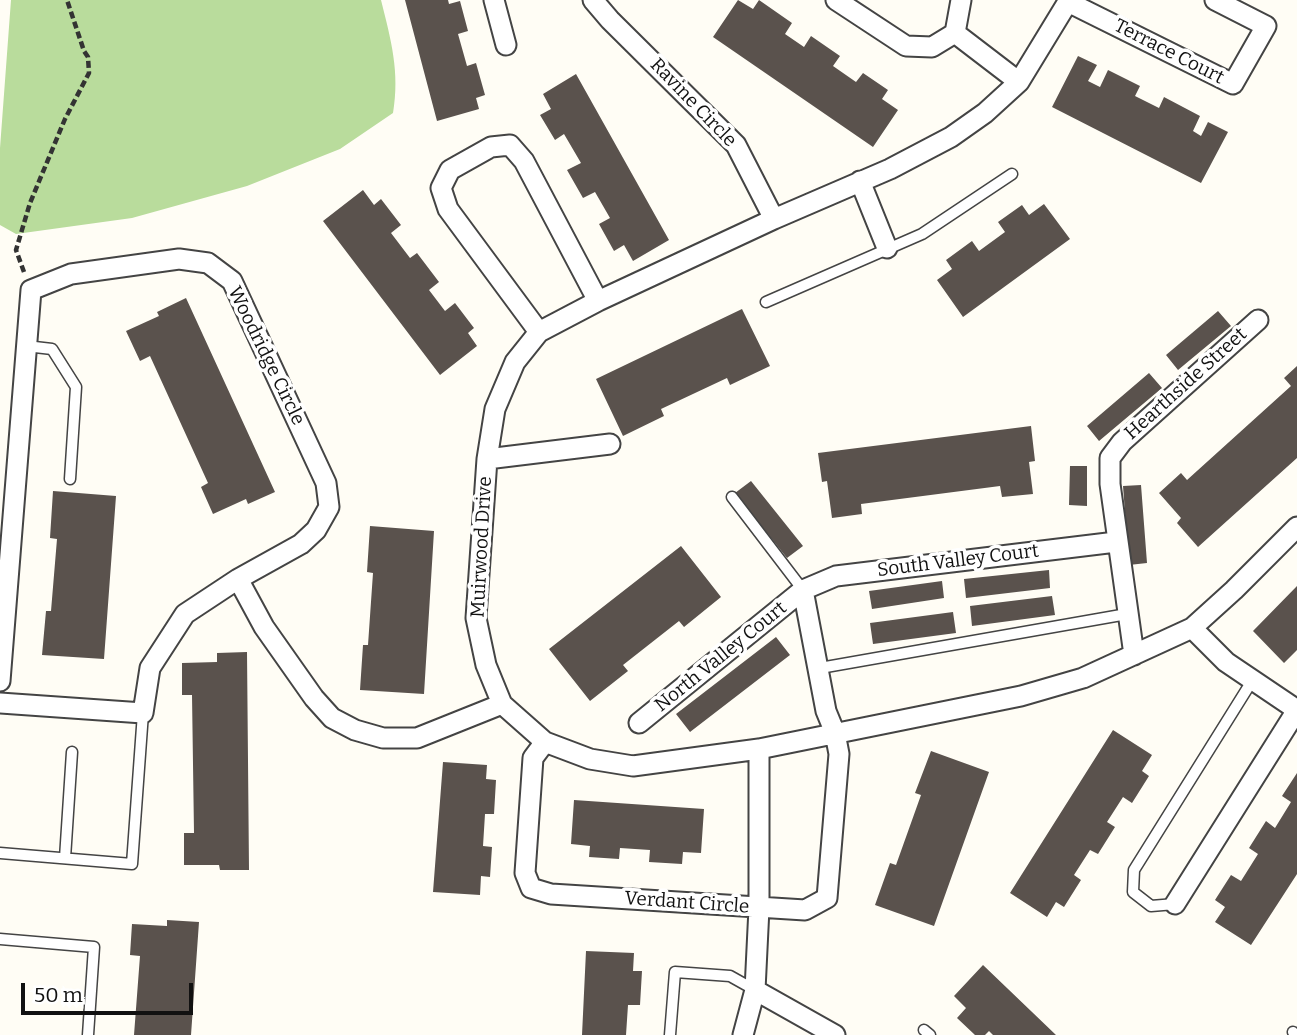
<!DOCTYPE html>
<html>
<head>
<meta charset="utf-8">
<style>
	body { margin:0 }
	#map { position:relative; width:1297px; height:1035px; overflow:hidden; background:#fffdf5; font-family:Bitter,serif }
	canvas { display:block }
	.scale { position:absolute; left:21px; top:983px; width:172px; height:32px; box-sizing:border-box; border:4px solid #111; border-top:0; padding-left:9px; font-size:21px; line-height:24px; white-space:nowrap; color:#111; -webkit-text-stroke:5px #fff; paint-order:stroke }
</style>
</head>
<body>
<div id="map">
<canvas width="1297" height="1035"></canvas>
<div class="scale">50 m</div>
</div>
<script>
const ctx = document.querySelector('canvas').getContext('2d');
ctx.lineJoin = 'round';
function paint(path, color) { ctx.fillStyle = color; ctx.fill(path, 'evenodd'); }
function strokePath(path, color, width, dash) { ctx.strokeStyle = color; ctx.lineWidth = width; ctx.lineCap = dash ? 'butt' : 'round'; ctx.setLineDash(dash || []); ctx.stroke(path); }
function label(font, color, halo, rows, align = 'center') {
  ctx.font = font + ' Bitter,serif'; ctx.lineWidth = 7; ctx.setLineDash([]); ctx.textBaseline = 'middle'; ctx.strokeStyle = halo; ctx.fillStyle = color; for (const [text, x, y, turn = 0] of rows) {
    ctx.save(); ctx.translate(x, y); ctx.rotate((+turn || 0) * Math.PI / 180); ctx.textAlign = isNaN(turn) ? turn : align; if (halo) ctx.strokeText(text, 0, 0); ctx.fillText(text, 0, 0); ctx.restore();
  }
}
paint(new Path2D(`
	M11,0H381C391,40 400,72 393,113L340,149L247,186L132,218L16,234L0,225V148Z`), '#b9dc9c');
paint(new Path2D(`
	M405,0H448L449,4L460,1L468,31L458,34L467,66L476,63L485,95L476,98L479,109L437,121Z
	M738,0L753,9L759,0L792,23L785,34L804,47L811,36L840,56L833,66L856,82L863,73L888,90L882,99L898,110L873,147L713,37Z
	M1078,56L1097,65L1088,81L1100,87L1108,70L1140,86L1135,96L1159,108L1164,97L1200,116L1193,131L1201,136L1208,122L1228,132L1201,183L1052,107Z
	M576,74L669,240L633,261L624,245L614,251L599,224L610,218L595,192L583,198L567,170L581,163L564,134L555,140L540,115L551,109L543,94Z
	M363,190L374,205L381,199L401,225L391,233L410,258L417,253L439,282L429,290L445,311L455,303L474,328L468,333L477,346L440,375L323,221Z
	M1044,204L1070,239L963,317L937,280L952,269L946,260L972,241L979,251L1005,232L998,222L1022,205L1029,215Z
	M186,298L275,492L248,504L246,499L213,514L201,487L208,483L150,356L140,361L126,331L159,316L157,312Z
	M742,309L770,366L730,385L727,378L661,409L664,416L623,436L596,379Z
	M1218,311L1231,326L1178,370L1166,355Z
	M1297,366V458L1198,547L1177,523L1181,518L1159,493L1181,473L1187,480L1291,386L1284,378Z
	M1149,373L1162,388L1099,441L1087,426Z
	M1031,426L1035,461L1029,462L1033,494L1002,497L1000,486L861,504L862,514L832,518L827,481L822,482L818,453Z
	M1070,466H1087V506L1069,505Z
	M751,481L803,546L787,558L735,493Z
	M1141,485L1147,563L1129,565L1123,486Z
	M53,491L116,496L104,659L42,655L46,611H51L57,539L50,538Z
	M370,526L434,531L424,694L360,690L363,645H368L373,573L367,572Z
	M681,546L721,597L684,627L679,621L623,665L628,671L590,701L549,649Z
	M1049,570L1050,588L966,598L964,579Z
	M942,581L944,598L872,609L869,591Z
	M1297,586V650L1284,663L1253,631Z
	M1052,596L1055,615L972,626L970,606Z
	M953,612L956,633L873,644L870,623Z
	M776,637L790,655L690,732L676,714Z
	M247,652L249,870H220L219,865H184V833H194L192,695H182V663L217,662V653Z
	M1113,730L1152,755L1142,771L1149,776L1132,803L1123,797L1107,822L1115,827L1098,854L1090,850L1074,875L1081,880L1064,907L1056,902L1047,917L1010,893Z
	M931,751L989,772L934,926L875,905L890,863L896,865L921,795L915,793Z
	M443,762L487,765L486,779L496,780L494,814H485L483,846L492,847L490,877L481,876L480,895L433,892Z
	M1297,773V874L1251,945L1215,922L1225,907L1215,900L1231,875L1241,881L1258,854L1249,848L1266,821L1275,828L1291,802L1282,796Z
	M574,800L704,809L701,853L683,852L682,864L649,862L650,850L620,848L619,859L589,857L590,846L571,844Z
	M167,920L199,922L191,1035H134L140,956L130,955L132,924L167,926Z
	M586,951L634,953L633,971H642L640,1005H628L626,1035H582Z
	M983,965L1056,1035H993L989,1031L985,1035H975L957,1018L966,1008L954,996Z`), '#5a524d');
const service = new Path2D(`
	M766,302L922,234L1012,174
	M26,346L52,349L76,387L70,479
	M732,497L803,590
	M820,668L1127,614
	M0,853L132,864L143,713
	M65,858L72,752
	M1175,904L1151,906L1133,892L1134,870L1252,681
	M0,939L94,947L88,1035
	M924,1030L930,1035
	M1293,1032L1295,1035
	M670,1035L675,972L730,976L755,990`);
const minor = new Path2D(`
	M494,0L506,45
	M593,0L610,20L736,145L774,219
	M836,0L906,46L932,47L955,33L961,0
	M1069,0L1019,82L985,113L951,137L890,169L774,219L598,301L539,332L515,362L495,409L487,459L476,618L486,665L502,704L545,742L590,759L633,766L759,749L1021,696L1083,678L1192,628L1234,590L1297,527
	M1068,2L1233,84L1266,26L1215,0
	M955,33L1019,82
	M860,181L887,248
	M539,332L448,209L441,188L450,170L491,147L510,145L524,161L598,301
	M487,459L610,444
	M238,579L264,627L314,698L332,718L355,730L383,738H417L502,704
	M1192,628L1226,662L1297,710
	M1134,655L1110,484V458L1122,442L1258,320
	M0,681L31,290L71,274L179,259L208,263L232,281L326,483L329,507L316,530L301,544L238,579L185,614L150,668L143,713L0,703
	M639,723L803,590L836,576L1116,542
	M545,742L533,758L525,873L531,888L551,894L805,910L827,898L839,754L835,733L826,711L803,590
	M1175,904L1297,710
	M755,990L835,1035
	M743,1035L755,990L759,908V749`);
strokePath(service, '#444', 13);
strokePath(minor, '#444', 23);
strokePath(new Path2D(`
	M24,272L16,250L30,203L65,119L89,73L88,57L84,51L67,0`), '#333', 4.5, [7, 3.5]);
strokePath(service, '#fff', 10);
strokePath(minor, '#fff', 19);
label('19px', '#111', '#fff', [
	["Terrace Court",1169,52,27],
	["Ravine Circle",693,103,46],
	["Woodridge Circle",266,356,64],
	["Hearthside Street",1186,384,-42],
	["Muirwood Drive",482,547,-87],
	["South Valley Court",958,561,-7],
	["North Valley Court",721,657,-39],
	["Verdant Circle",687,903,4]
]);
</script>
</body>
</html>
